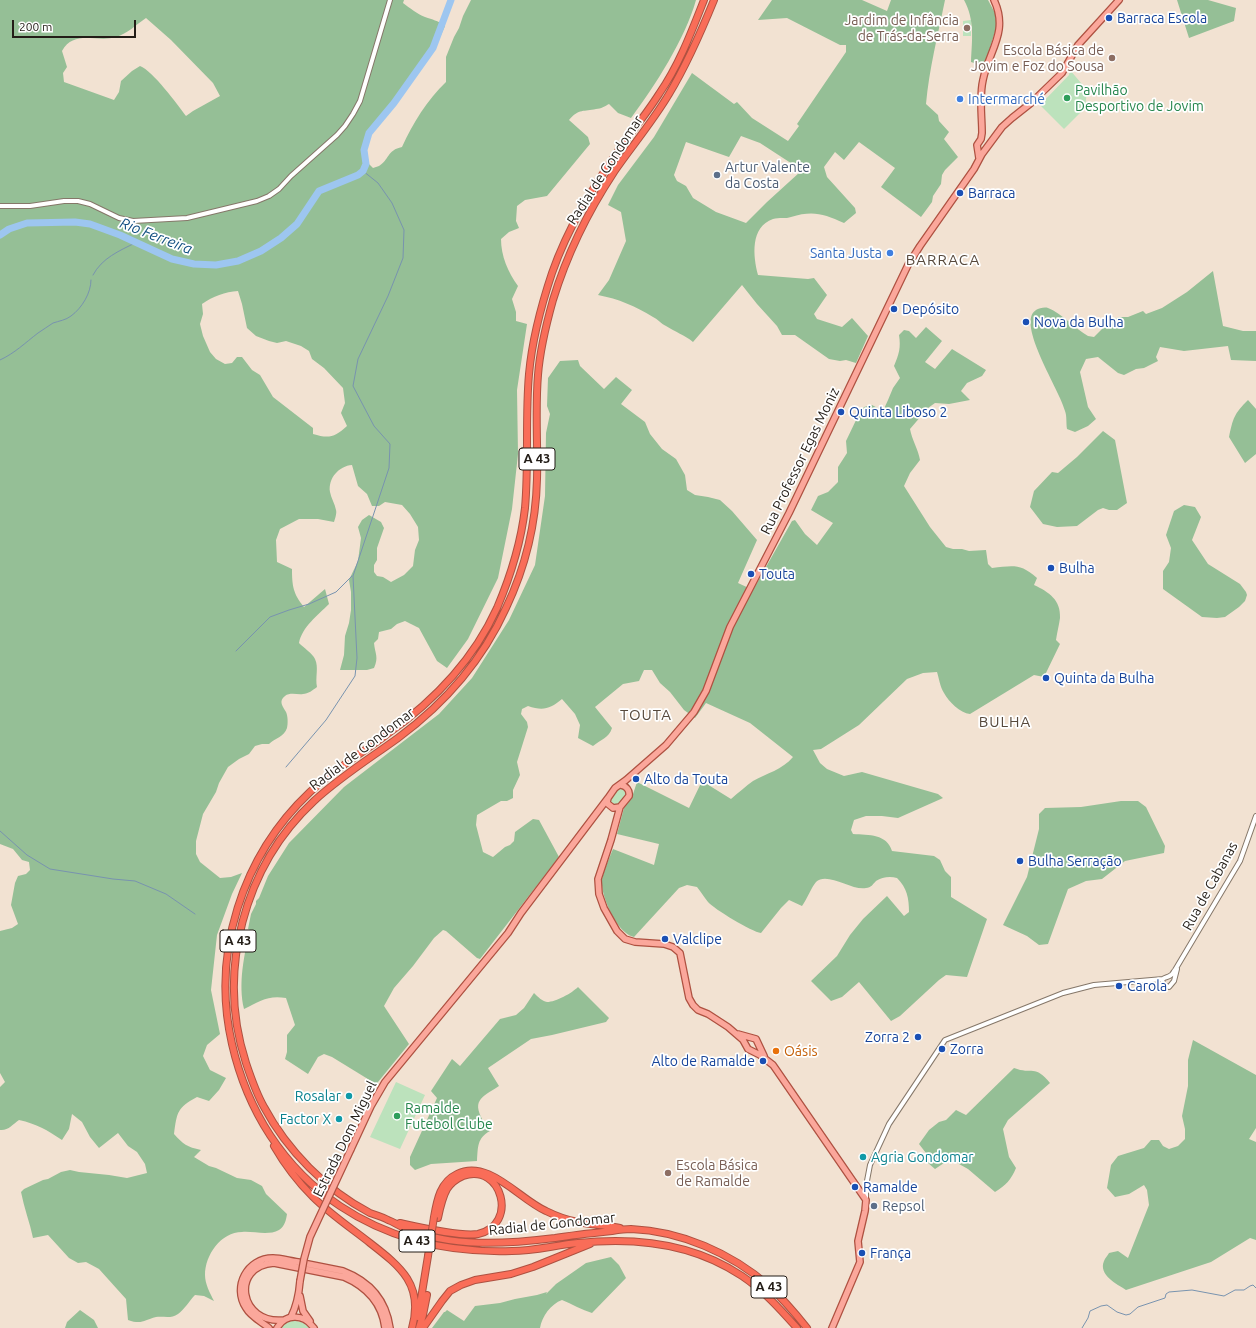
<!DOCTYPE html>
<html>
<head>
<meta charset="utf-8">
<style>
	body { margin:0 }
	#map { position:relative; width:1256px; height:1328px; overflow:hidden; background:#f2e2d2; font-family:Ubuntu,sans-serif }
	canvas { display:block }
	.scale { position:absolute; left:12px; top:20px; width:124px; height:18px; box-sizing:border-box; border:2px solid #231d17; border-top:0; padding-left:5px; font-size:12px; line-height:14px; white-space:nowrap; color:#231d17; -webkit-text-stroke:3px #fff; paint-order:stroke }
</style>
</head>
<body>
<div id="map">
<canvas width="1256" height="1328"></canvas>
<div class="scale">200 m</div>
</div>
<script>
const ctx = document.querySelector('canvas').getContext('2d');
ctx.lineJoin = 'round';
function paint(path, color) { ctx.fillStyle = color; ctx.fill(path, 'evenodd'); }
function strokePath(path, color, width, dash) { ctx.strokeStyle = color; ctx.lineWidth = width; ctx.lineCap = dash ? 'butt' : 'round'; ctx.setLineDash(dash || []); ctx.stroke(path); }
function label(font, color, halo, rows, align = 'center') {
  ctx.font = font + ' Ubuntu,sans-serif'; ctx.lineWidth = 3.5; ctx.setLineDash([]); ctx.textBaseline = 'middle'; ctx.strokeStyle = halo; ctx.fillStyle = color; for (const [text, x, y, turn = 0] of rows) {
    ctx.save(); ctx.translate(x, y); ctx.rotate((+turn || 0) * Math.PI / 180); ctx.textAlign = isNaN(turn) ? turn : align; if (halo) ctx.strokeText(text, 0, 0); ctx.fillText(text, 0, 0); ctx.restore();
  }
}
paint(new Path2D(`
	M971,20V36H963V21Z
	M1070,70L1087,90L1085,109L1083,110L1064,129L1040,105L1069,75Z
	M622,788L626,792L625,795L619,804H614L611,802V798L619,789Z
	M396,1082L425,1095L400,1149L370,1137Z
	M292,1321C299,1321 305,1322 309,1328H281L286,1323Z`), '#bce2bc');
paint(new Path2D(`
	M0,0H404L403,3C410,8 417,14 425,17C433,20 437,20 445,26L441,35L426,60L418,69L416,76L404,92L389,107L378,125L372,128L366,139V149L369,164L373,168C375,167 377,167 379,166C389,160 387,150 402,147C413,123 427,100 446,82V57L454,37L459,28L463,16L471,0H696C685,39 655,86 631,118L618,113L609,104C605,106 601,109 596,109C584,112 579,108 569,120L588,137L590,144L547,196L525,200L517,206L516,221L519,228L509,232L501,239C501,256 508,272 518,286L512,299L516,312V321L527,324L517,390L518,454L512,509L498,578L468,639L447,668L437,661L419,628L405,621L397,624L391,629L379,632L378,639L374,643C375,654 379,657 374,668L367,670H340L344,655L345,636L349,623L351,610V592L349,580L358,561L361,538L358,527L362,520L369,515L381,522L384,528L377,548V560L374,565V572L377,576L383,577L391,582L404,575L413,566L415,550L419,540L418,527L410,514L402,505L385,502L379,506H372L367,494L358,486L352,465C339,466 328,478 330,492C331,498 335,504 336,510C337,513 335,519 334,522L318,519H299L280,529L276,540L277,562L292,569C292,585 293,594 304,607L325,589L329,604C318,615 302,627 299,643C303,647 313,654 315,659C319,667 315,678 317,687C313,690 308,694 303,694C298,695 290,692 285,696C278,701 283,707 286,712C288,716 288,724 287,728C284,737 275,738 269,744H262L255,746L249,754L239,759L228,767L219,783L216,792L203,814L196,841V854L200,862L220,878L231,877L242,873L232,894L217,935L211,990L220,1034L207,1045L203,1056L210,1070L226,1078L219,1090L209,1101L197,1097C177,1108 177,1112 174,1134C183,1144 187,1147 201,1150L194,1157L209,1166L216,1168L237,1178L251,1180L262,1186L266,1194L287,1214C286,1220 285,1226 279,1230C268,1236 254,1231 242,1232C221,1232 205,1255 205,1275C205,1284 210,1293 214,1301L204,1296L195,1295C190,1300 184,1310 178,1314C171,1319 164,1316 156,1317C144,1320 142,1325 128,1320L126,1299L99,1269L86,1262L78,1263L69,1258L48,1235L33,1238C30,1223 24,1208 21,1192L24,1189L43,1180L48,1179L61,1172L70,1170L79,1172L109,1175L127,1178L147,1173L145,1164L137,1152L128,1146L118,1133L99,1148L90,1137L82,1122L72,1114L69,1129L62,1140C47,1130 37,1124 19,1120C13,1124 8,1131 0,1130V1087L5,1082L0,1073V931L12,928L18,924L11,905L15,883L18,876L26,874L30,870L29,862L22,860L13,849L0,844ZM146,18L171,40L213,83L220,96L193,111L186,116C177,104 153,71 140,66L132,71L121,81L119,92L114,100L64,82L63,73L67,67L62,51C74,29 97,43 116,37C127,34 137,24 146,18ZM238,291L242,304L247,328L256,336L269,341L277,343L286,341L301,346L309,351L312,359L324,368L343,388L345,403L341,413L347,426C335,437 329,439 313,434V428L273,397L260,375L252,370L242,357H237L232,363L225,364L216,359L210,352L203,336L200,324L203,314L202,304C213,296 225,292 238,291Z
	M772,0H862L887,11L891,0H945C938,35 929,69 926,104L938,115L939,121L949,132L944,139L958,157L945,170L942,175L941,184L933,196L932,202L921,217L881,187L895,168L859,142L844,160L835,152L824,167L827,177L855,208L856,213L844,223C824,214 813,210 791,217C786,219 779,217 773,219C750,227 753,256 758,275L808,279L814,278L827,295L814,314L817,319L842,327L852,318L868,336L856,363L846,360L840,361L829,359L795,335H782L777,326L757,304L742,285L693,342C685,335 675,332 666,326C661,324 658,319 653,317C635,306 619,299 598,295L609,280L626,241L621,212L608,205L618,185L654,137L692,73L734,104L737,102L752,118L788,141L799,126L797,124L846,52V45H840L787,18L758,20ZM741,136L760,143L800,169V172L767,202L746,223L716,212L693,198L686,186L677,181L674,175L686,142L729,157Z
	M964,0H988L995,13L997,26L984,66L971,62C972,40 975,20 964,0Z
	M1177,0H1208L1236,8L1234,21L1189,38Z
	M1213,271L1223,326L1243,331H1256V361L1231,360L1228,346L1184,351L1160,347L1156,357L1158,361L1144,368L1136,369L1124,375L1118,373L1098,357L1086,359L1080,372L1088,407L1096,419L1088,426L1075,432L1067,429C1066,423 1067,416 1065,411C1061,392 1015,323 1036,310C1039,308 1045,307 1048,308C1061,313 1076,329 1088,336L1094,337L1111,320L1120,317H1128L1143,311L1146,314L1162,308L1187,292Z
	M926,327L942,341L925,362L935,369L952,349L986,370L982,376L967,383L961,391L970,400L949,404L935,403L928,408L910,429C912,440 918,449 920,460L910,473L904,486L930,527L946,547L953,549H962L969,551L986,550L988,564L992,568C1013,566 1020,563 1037,578L1034,585C1049,592 1061,600 1060,618C1059,625 1057,633 1056,640L1060,644L1044,677L1034,675L970,714C960,713 949,702 944,693C940,687 939,678 937,672L923,673L907,679L859,725L821,749L813,750L820,763L827,769L844,776L862,772L938,794L943,798L898,818L882,816H866L854,820L851,830L853,834C869,835 887,834 892,851L934,856L940,860L945,871L951,877V897L987,919L967,977L946,975L939,980L900,1016L891,1021L859,982L842,997L831,1001L811,981L837,956L850,935L863,919L887,896L904,916L909,912C909,898 907,888 897,878C890,876 882,877 876,881C873,884 871,888 866,888C852,891 827,871 816,882C811,888 807,899 802,906L789,900L781,908L761,933C752,932 714,909 708,902C704,897 701,892 697,887L687,885L679,888L634,937C631,936 628,935 626,933C614,924 600,894 602,879C604,869 609,859 613,849L654,865L659,844L617,834L624,808L632,797L637,782L689,808L702,781L731,799C738,793 746,786 753,781C767,773 782,770 793,757L750,723L706,703L695,718L684,710L670,692L660,683L652,670H644L639,681L623,684L595,707L612,728C609,738 600,740 593,746L578,738L580,725L575,714L562,699C550,709 543,711 528,706L522,709L521,714L527,722L528,727L517,762L520,775L513,790V798L507,801H501L477,815L476,825L483,852L493,857L505,847L510,845L514,841L515,832L533,819L539,820L559,857L480,959L477,958L446,931L443,930L434,938L413,966L394,988L384,1006L409,1044L378,1082L376,1084L332,1057L324,1054L318,1057L308,1074L285,1059L287,1052V1035L295,1025L286,998C268,995 260,1001 244,1009C238,984 244,955 250,930L248,929L251,914L256,904V901L259,898L268,876L289,843L344,787L439,714L472,678L509,620L535,565L545,496L546,433L550,414L547,406L548,378L560,361L578,360L580,366L604,389L616,377L632,390L621,404L645,422L650,434L662,449L676,459L685,475L687,490L695,495L708,497L720,500L732,511L757,540L738,583L753,590L792,521L795,520L805,534L817,545L833,523L811,510L818,496L828,492L838,482V467L847,453L846,441L858,416L864,407L872,405L883,411L888,400L893,388L900,378L894,366C899,354 901,348 899,335L904,330L909,331L916,338Z
	M1248,400L1256,409V454L1245,463L1229,437C1233,418 1234,414 1248,400Z
	M1103,431L1115,440L1127,503L1117,510H1109L1103,508L1098,510L1077,526L1057,527L1043,524L1030,507L1034,491L1052,472L1058,473L1077,457Z
	M1184,505L1195,507L1201,517L1192,540L1208,564L1240,584L1246,592L1247,595L1245,601L1239,607L1225,617L1217,618L1202,617L1163,589V571L1169,562L1171,548L1166,535L1174,511Z
	M1121,801H1138L1146,807L1165,846L1164,853L1125,861L1102,879L1086,881L1068,889L1048,944L1039,945L1027,936L1003,925L1027,877L1039,829V814L1045,808L1081,807Z
	M578,987L609,1018L606,1022L552,1035L531,1039L488,1068L499,1086C480,1098 471,1101 485,1124L484,1125L490,1131C477,1138 478,1147 477,1161L431,1164L415,1170L410,1165V1157L437,1098L431,1091L452,1059L460,1066L500,1019L516,1015L524,1008L534,993C538,997 542,1001 547,1002C556,1002 572,993 578,987Z
	M1193,1040L1256,1075V1128L1249,1139L1256,1142V1240L1250,1238L1211,1262L1126,1290C1117,1284 1098,1275 1104,1261C1105,1258 1108,1255 1109,1253L1118,1251L1128,1258L1149,1205L1147,1190L1144,1185L1129,1194L1115,1197L1107,1188L1111,1165L1118,1156L1144,1148L1151,1140H1159L1163,1146L1169,1149L1178,1146L1185,1139V1129L1182,1116L1188,1086V1060Z
	M1014,1068C1032,1075 1035,1064 1050,1083L1008,1120L1003,1129L1009,1157L1016,1168C1011,1180 1006,1185 995,1192L968,1169L950,1159L935,1169L928,1163L929,1157L919,1144L929,1130L939,1122L946,1120L956,1110L966,1115Z
	M611,1257L619,1265L626,1278L592,1313C582,1310 572,1304 562,1300C551,1304 542,1316 540,1328H432L444,1312H445L447,1310L464,1321L475,1306L500,1303L515,1299L537,1295L547,1292L546,1294L556,1284L586,1263Z
	M80,1310L94,1320L98,1328H65L67,1322Z`), '#95bf96');
strokePath(new Path2D(`
	M93,275C102,258 119,251 135,243
	M0,360C15,353 25,343 38,333C43,330 48,326 53,323C59,321 66,320 71,316C82,308 91,293 91,280
	M236,651L270,617L289,610L309,604L336,592L352,576
	M286,767L326,720L355,676L357,658L353,576L389,468L390,444L374,426L353,386L358,359L388,296L403,258L404,230L392,203L378,183L363,171
	M0,831L27,855L50,869L113,879L135,881L166,894L195,914
	M1082,1328L1088,1318L1090,1311L1101,1306L1107,1305L1117,1312L1126,1315L1130,1314L1138,1307L1165,1298L1166,1294L1169,1292L1192,1290L1224,1296L1235,1290H1244L1250,1286L1253,1285L1256,1288`), '#7893af', 1);
strokePath(new Path2D(`
	M0,235L9,229L27,223L75,222L90,224L120,235L172,259L194,264L216,265L238,261L261,251L281,238L297,224L319,191L358,175L363,171L366,164L364,150L369,133L394,103L433,48L451,0`), '#9dc6f0', 7);
const minor = new Path2D(`
	M0,206H30L64,201H78L90,204L119,218L133,221L187,218L257,201L269,196L279,189L291,176L337,135L345,126L353,114L360,101L390,0
	M1164,985C1159,976 1167,979 1171,975C1172,975 1174,971 1175,970L1240,861L1256,816
	M1164,985L1169,987L1174,981L1177,969
	M866,1199V1186L870,1165L889,1124L945,1040L1063,993L1094,985L1163,979`);
const major = new Path2D(`
	M979,158L977,145L981,139L982,133C982,116 979,97 983,80C989,50 1009,32 994,0
	M621,785C626,786 630,790 629,796L620,807L613,808L608,804L607,802L608,798L615,788L626,780L666,745L694,712L706,691L730,627L789,513L908,265L920,246L974,169L982,154L1002,127L1012,118L1031,103L1062,73L1078,45L1119,0
	M620,807L611,840L598,879L599,894L604,908L617,931L625,939L635,942L664,944L673,947L680,953L689,998L693,1005L698,1010L708,1014L728,1027L743,1040L748,1049L760,1055L773,1065L866,1200L865,1211L858,1241L860,1262L832,1328
	M738,1034L756,1039L764,1056
	M351,1149L371,1106L385,1082L508,933L521,913L608,798
	M300,1296L303,1311L310,1321
	M291,1317C297,1305 299,1294 300,1281
	M284,1320C239,1325 230,1266 274,1263L344,1277C367,1287 382,1303 385,1328
	M269,1328C262,1322 251,1317 246,1308C232,1287 247,1258 273,1258C281,1258 290,1261 298,1262C313,1265 328,1268 343,1271C369,1281 386,1300 390,1328
	M277,1328C286,1313 304,1314 314,1328`);
const highway = new Path2D(`
	M704,0C691,33 679,65 659,94C647,113 633,130 620,148C593,187 568,227 552,273C541,306 532,340 529,374C525,419 529,463 525,508C521,543 511,575 497,608C473,661 433,702 386,735C361,754 333,770 310,792C242,856 211,953 232,1044C247,1110 283,1168 340,1206C391,1240 451,1253 512,1251C534,1251 556,1245 578,1243C634,1237 693,1243 742,1276C763,1290 780,1309 797,1328
	M714,0C701,32 687,64 669,94C653,121 632,146 614,172C587,213 567,254 553,300C546,325 540,349 538,375C535,410 538,445 537,479C536,524 525,568 506,608C482,661 444,704 398,738C369,759 340,777 314,801C244,866 216,971 246,1063C251,1078 256,1093 264,1107C287,1150 326,1190 370,1213C373,1214 385,1218 388,1220C394,1222 399,1226 405,1228C452,1248 506,1244 555,1238C574,1235 593,1233 612,1231C618,1230 624,1229 631,1229C681,1231 731,1253 769,1286C783,1299 795,1313 807,1328
	M274,1146C285,1165 298,1182 313,1197C330,1214 351,1228 370,1243C401,1267 424,1285 412,1328
	M434,1217C437,1200 440,1182 457,1174C488,1158 520,1200 546,1211C556,1216 567,1220 578,1222C592,1225 606,1225 620,1228
	M400,1223C418,1227 461,1237 478,1234C519,1225 502,1162 463,1176C456,1179 451,1183 447,1189C442,1198 440,1208 438,1218
	M418,1317L428,1256
	M419,1328L423,1315L427,1295
	M423,1328L442,1301L450,1291L461,1285L475,1280L511,1274L533,1267L590,1244`);
strokePath(minor, '#857769', 6);
strokePath(major, '#ae5141', 8);
strokePath(highway, '#ae5141', 8);
strokePath(minor, '#fff', 4);
strokePath(major, '#fba79b', 5.5);
strokePath(highway, '#f96d58', 6);
const majorBridge = new Path2D(`
	M300,1281L304,1259L310,1237L351,1149`);
const highwayBridge = new Path2D(`
	M428,1256L434,1217`);
strokePath(majorBridge, '#ae5141', 8, []);
strokePath(highwayBridge, '#ae5141', 8, []);
strokePath(majorBridge, '#fba79b', 5.5);
strokePath(highwayBridge, '#f96d58', 6);
for (const [x, y, r, color] of [
	[1109,18,4,"#1a4fb4"],
	[967,28,4,"#8d6e63"],
	[1112,58,4,"#8d6e63"],
	[1067,98,4,"#2e9e5b"],
	[960,99,4,"#3f7fe0"],
	[717,175,4,"#5c6f8a"],
	[960,193,4,"#1a4fb4"],
	[890,253,4,"#3f7fe0"],
	[894,309,4,"#1a4fb4"],
	[1026,322,4,"#1a4fb4"],
	[841,412,4,"#1a4fb4"],
	[1051,568,4,"#1a4fb4"],
	[751,574,4,"#1a4fb4"],
	[1046,678,4,"#1a4fb4"],
	[636,779,4,"#1a4fb4"],
	[1020,861,4,"#1a4fb4"],
	[665,939,4,"#1a4fb4"],
	[1119,986,4,"#1a4fb4"],
	[918,1037,4,"#1a4fb4"],
	[942,1049,4,"#1a4fb4"],
	[776,1051,4,"#e8710a"],
	[763,1061,4,"#1a4fb4"],
	[349,1096,4,"#0f9aa8"],
	[397,1116,4,"#2e9e5b"],
	[339,1119,4,"#0f9aa8"],
	[863,1157,4,"#0f9aa8"],
	[668,1173,4,"#8d6e63"],
	[855,1187,4,"#1a4fb4"],
	[874,1206,4,"#5c6f8a"],
	[862,1253,4,"#1a4fb4"]
]) { const dot = new Path2D(); dot.arc(x, y, r, 0, 2 * Math.PI); ctx.fillStyle = color; ctx.fill(dot); strokePath(dot, '#fff', 1.5); }
for (const [x, y, w] of [
	[537,459,36],
	[238,941,36],
	[417,1241,36],
	[769,1287,36]
]) { const box = new Path2D(); box.roundRect(x - w / 2, y - 11, w, 22, 3); ctx.fillStyle = '#fff'; ctx.fill(box); strokePath(box, '#231d17', 1); }
label('bold 13px', '#231d17', null, [
	["A 43",537,459],
	["A 43",238,941],
	["A 43",417,1241],
	["A 43",769,1287]
]);
label('14px', '#164399', '#fff', [
	["Barraca Escola",1117,18],
	["Barraca",968,193],
	["Depósito",902,309],
	["Nova da Bulha",1034,322],
	["Quinta Liboso 2",849,412],
	["Bulha",1059,568],
	["Touta",759,574],
	["Quinta da Bulha",1054,678],
	["Alto da Touta",644,779],
	["Bulha Serração",1028,861],
	["Valclipe",673,939],
	["Carola",1127,986],
	["Zorra 2",910,1037,"right"],
	["Zorra",950,1049],
	["Alto de Ramalde",755,1061,"right"],
	["Ramalde",863,1187],
	["França",870,1253]
], 'left');
label('14px', '#785e54', '#fff', [
	["Jardim de Infância",959,20],
	["de Trás-da-Serra",959,36],
	["Escola Básica de",1104,50],
	["Jovim e Foz do Sousa",1104,66],
	["Escola Básica",676,1165,"left"],
	["de Ramalde",676,1181,"left"]
], 'right');
label('14px', '#27864d', '#fff', [
	["Pavilhão",1075,90],
	["Desportivo de Jovim",1075,106],
	["Ramalde",405,1108],
	["Futebol Clube",405,1124]
], 'left');
label('14px', '#366cbe', '#fff', [
	["Intermarché",968,99],
	["Santa Justa",882,253,"right"]
], 'left');
label('14px', '#4e5e75', '#fff', [
	["Artur Valente",725,167],
	["da Costa",725,183],
	["Repsol",882,1206]
], 'left');
label('14px', '#231d17', '#fff', [
	["Radial de Gondomar",605,170,-57],
	["Rua Professor Egas Moniz",800,461,-64],
	["Radial de Gondomar",362,749,-37],
	["Rua de Cabanas",1210,886,-61],
	["Estrada Dom Miguel",345,1139,-64],
	["Radial de Gondomar",552,1224,-6]
]);
label('14px', '#c56008', '#fff', [
	["Oásis",784,1051]
], 'left');
label('14px', '#0d838f', '#fff', [
	["Rosalar",341,1096],
	["Factor X",331,1119],
	["Agria Gondomar",871,1157,"left"]
], 'right');
label('italic 15px', '#135082', '#fff', [
	["Rio Ferreira",156,236,21]
]);
ctx.letterSpacing = '1px';
label('15px', '#57493c', '#fff', [
	["BARRACA",943,260],
	["TOUTA",646,715],
	["BULHA",1005,722]
]);
ctx.letterSpacing = '0px';
</script>
</body>
</html>
